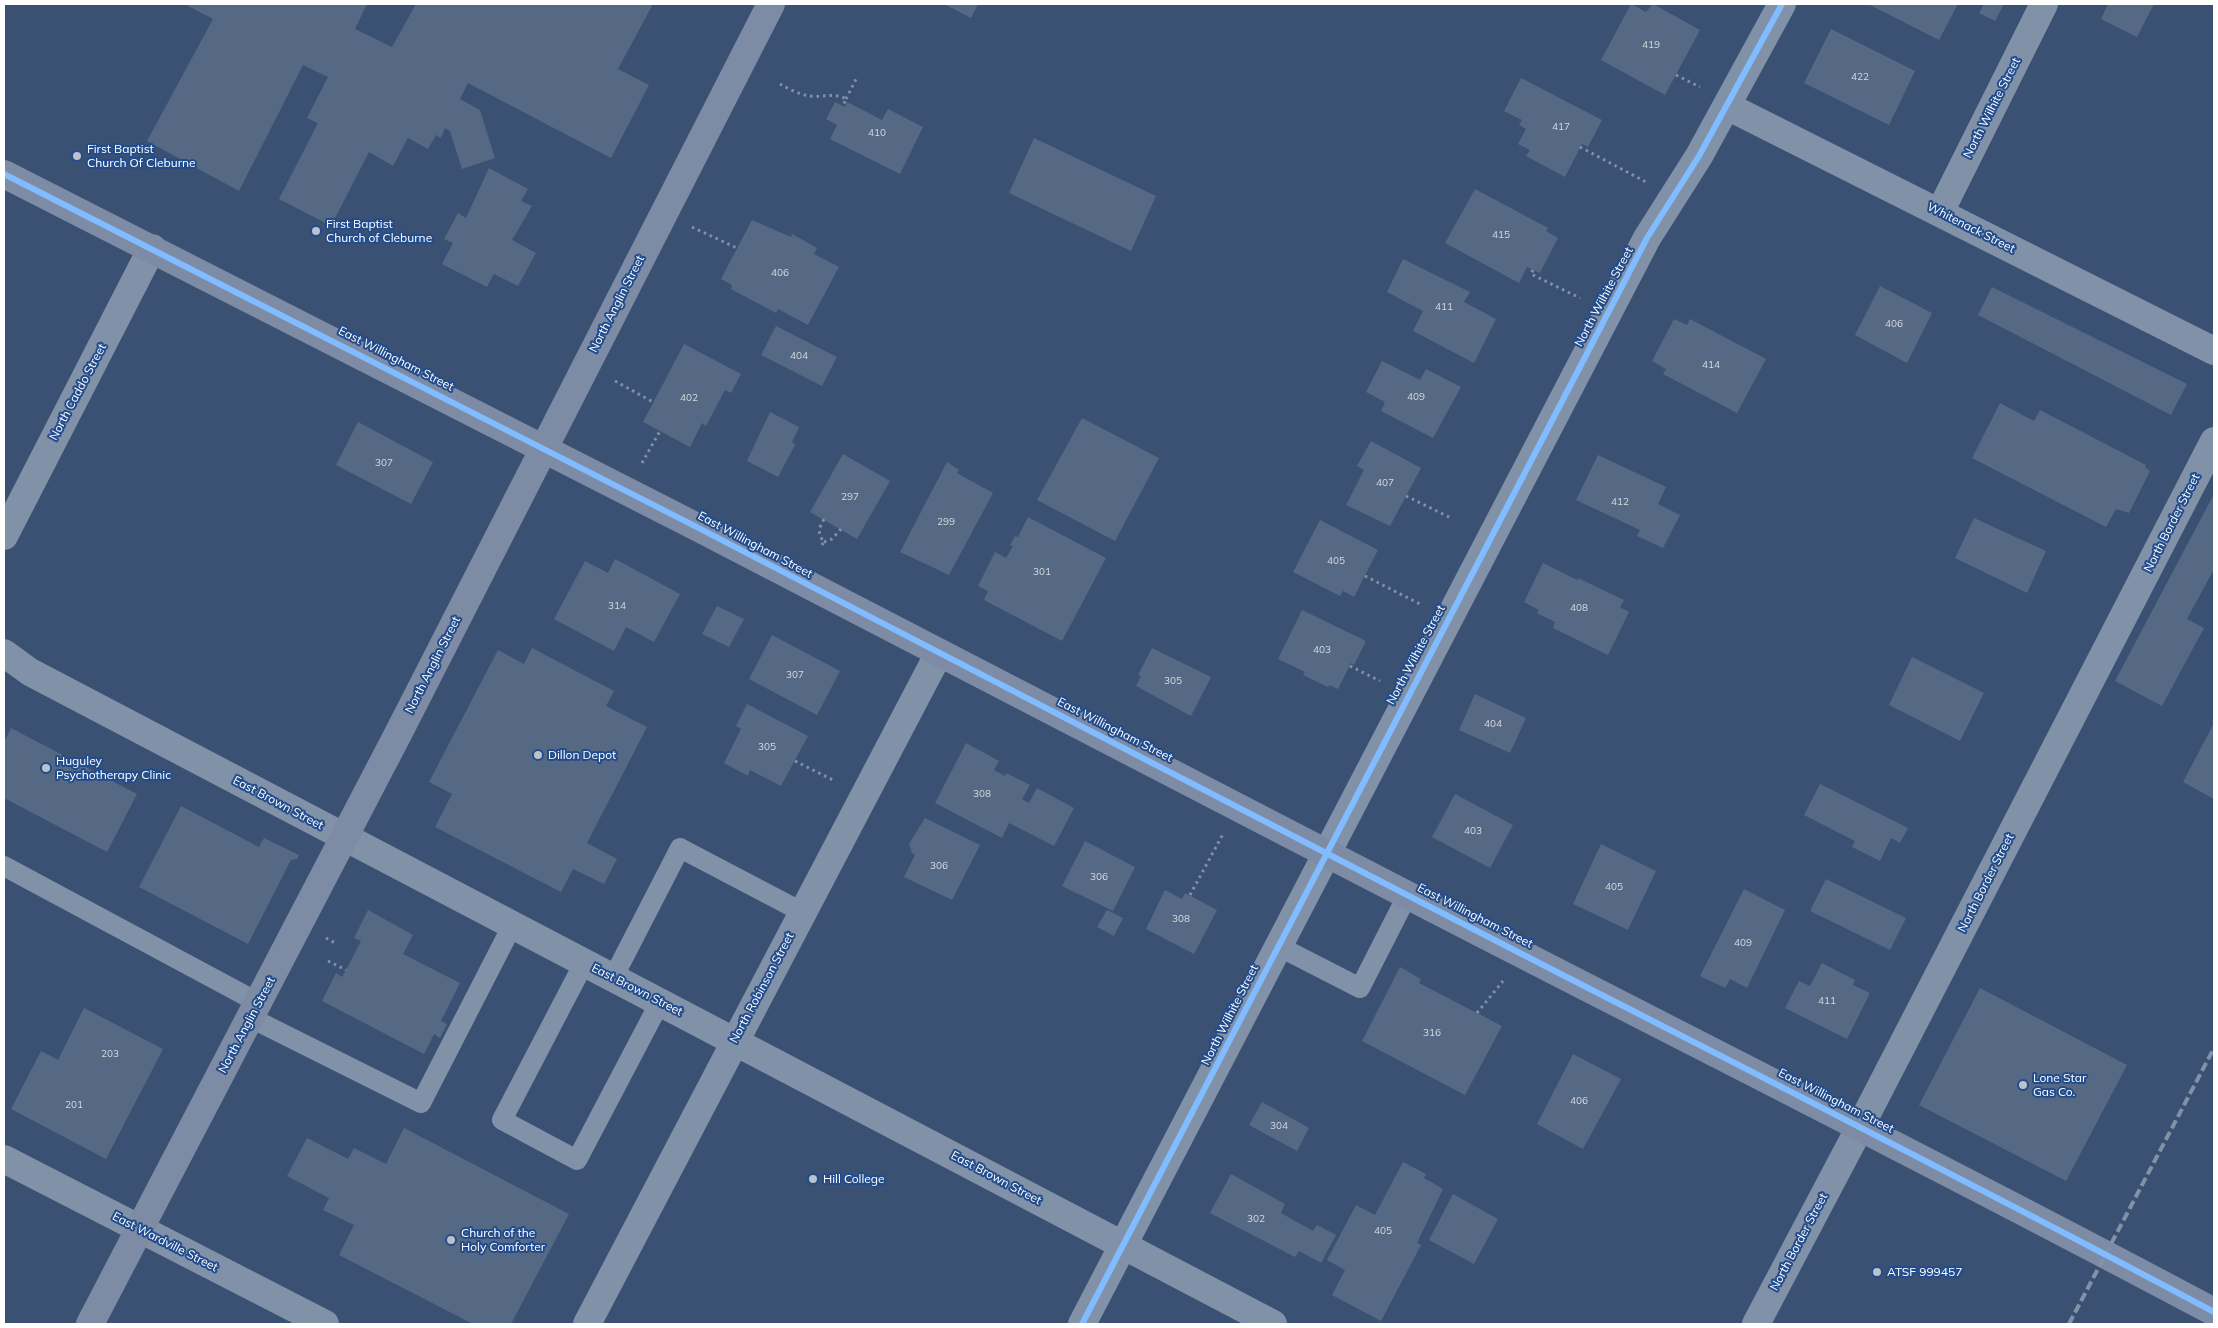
<!DOCTYPE html>
<html>
<head>
<meta charset="utf-8">
<style>
	body { margin:0 }
	#map { position:relative; width:2218px; height:1328px; overflow:hidden; background:#3a5174; font-family:Mulish,sans-serif }
	canvas { display:block }
	.frame { position:absolute; inset:0; border:5px solid #fff; pointer-events:none }
</style>
</head>
<body>
<div id="map">
<canvas width="2218" height="1328"></canvas>
<div class="frame"></div>
</div>
<script>
const ctx = document.querySelector('canvas').getContext('2d');
ctx.lineJoin = 'round';
function paint(path, color) { ctx.fillStyle = color; ctx.fill(path, 'evenodd'); }
function strokePath(path, color, width, dash) { ctx.strokeStyle = color; ctx.lineWidth = width; ctx.lineCap = dash ? 'butt' : 'round'; ctx.setLineDash(dash || []); ctx.stroke(path); }
function label(font, color, halo, rows, align = 'center') {
  ctx.font = font + ' Mulish,sans-serif'; ctx.lineWidth = 4; ctx.setLineDash([]); ctx.textBaseline = 'middle'; ctx.strokeStyle = halo; ctx.fillStyle = color; for (const [text, x, y, turn = 0] of rows) {
    ctx.save(); ctx.translate(x, y); ctx.rotate((+turn || 0) * Math.PI / 180); ctx.textAlign = isNaN(turn) ? turn : align; if (halo) ctx.strokeText(text, 0, 0); ctx.fillText(text, 0, 0); ctx.restore();
  }
}
paint(new Path2D(`
	M189,4H367L355,29L392,47L416,4H653L618,69L649,85L611,158L468,83L460,99L480,110L495,158L462,169L450,131L445,128L441,138L436,135L428,149L408,138L393,166L369,152L331,226L279,199L318,123L307,118L328,77L303,65L239,191L147,141L213,19L188,6Z
	M944,4H978L971,18Z
	M1631,4L1646,12L1653,4L1700,30L1665,95L1601,60Z
	M1868,4H1958L1939,40Z
	M1984,4H2004L1995,21L1979,13Z
	M2108,4H2154L2137,37L2101,19Z
	M1831,29L1915,71L1889,125L1804,83Z
	M1521,78L1602,120L1588,147L1582,144L1565,177L1526,156L1530,150L1518,144L1526,129L1519,125L1522,120L1504,111Z
	M835,102L845,107L847,102L882,120L888,109L923,127L900,174L830,139L837,125L826,119Z
	M1034,138L1156,196L1131,251L1009,193Z
	M489,168L528,189L521,201L532,206L512,240L536,253L518,286L494,274L487,287L442,264L453,243L444,239L458,213L466,218Z
	M1475,189L1548,228L1546,231L1558,238L1540,273L1527,267L1519,283L1445,243Z
	M752,220L791,237L792,234L817,248L814,254L839,267L808,325L778,309L776,313L731,289L732,285L721,279Z
	M1403,259L1470,292L1464,302L1496,319L1474,363L1413,331L1423,311L1387,292Z
	M1880,286L1932,313L1907,363L1855,335Z
	M1992,287L2187,384L2171,415L1978,315Z
	M1674,319L1687,325L1690,319L1766,359L1737,413L1663,374L1666,369L1652,361Z
	M776,326L837,357L822,386L761,355Z
	M684,344L741,374L731,393L725,390L706,426L702,423L690,447L643,422Z
	M1382,361L1420,380L1426,369L1461,387L1433,438L1381,411L1385,402L1366,392Z
	M2000,403L2034,421L2040,410L2146,465L2145,467L2150,471L2129,513L2116,509L2106,527L1972,458Z
	M770,412L799,427L792,442L795,445L778,477L747,461Z
	M1082,418L1159,458L1115,541L1037,500Z
	M358,422L433,462L411,504L336,465Z
	M1371,441L1421,468L1390,526L1346,505L1364,470L1357,466Z
	M843,454L890,481L857,539L810,512Z
	M1598,455L1666,487L1658,504L1680,515L1663,548L1637,536L1640,530L1576,500Z
	M947,462L959,470L957,473L993,493L949,575L900,552Z
	M2214,494V569L2187,619L2204,628L2162,706L2115,681Z
	M1028,517L1106,558L1062,641L984,600L988,591L978,586L995,552L1006,558L1013,546L1010,545L1015,536L1018,537Z
	M1974,518L2046,551L2027,593L1955,558Z
	M1320,520L1378,550L1354,597L1343,591L1340,596L1293,572Z
	M615,559L680,594L654,642L626,627L614,651L554,619L585,561L608,573Z
	M1543,563L1577,580L1578,578L1624,600L1620,607L1629,612L1608,655L1553,628L1555,622L1537,613L1539,610L1524,602Z
	M717,606L744,619L729,647L702,634Z
	M1302,610L1366,641L1354,665L1351,663L1338,689L1329,685L1328,687L1303,675L1305,672L1278,659Z
	M772,635L840,671L817,715L749,679Z
	M532,648L614,691L606,706L647,727L587,843L617,859L604,884L573,869L561,892L435,827L452,794L429,782L498,650L524,664Z
	M1152,648L1211,677L1191,716L1136,686L1141,676L1138,675Z
	M1912,657L1984,693L1960,741L1889,705Z
	M1475,694L1526,718L1510,753L1459,730Z
	M747,704L808,736L781,786L750,770L748,776L724,763L741,729L736,726Z
	M2214,723V799L2183,782Z
	M11,728L137,794L107,852L4,798V742Z
	M966,743L999,761L994,770L1005,776L1006,773L1030,785L1022,799L1029,803L1037,788L1074,808L1054,846L1009,823L1002,838L935,803Z
	M1820,784L1908,828L1900,843L1891,838L1880,861L1852,847L1855,841L1804,815Z
	M1455,794L1513,825L1490,868L1432,837Z
	M181,806L259,847L264,838L299,855L297,859L291,860L248,944L139,887Z
	M925,818L980,845L952,900L904,877L915,855L912,853L909,844Z
	M1085,841L1135,867L1113,911L1062,886Z
	M1601,844L1656,871L1628,930L1573,904Z
	M1826,879L1906,918L1890,950L1810,911Z
	M1744,889L1785,910L1747,988L1730,979L1725,988L1700,976Z
	M1165,890L1182,899L1185,893L1217,910L1194,954L1146,929Z
	M368,910L413,935L403,954L460,983L441,1021L447,1024L440,1038L434,1034L424,1054L322,1001L336,973L342,977L346,970L361,941L354,938Z
	M1107,910L1123,918L1114,936L1097,927Z
	M1822,963L1855,980L1853,985L1870,993L1847,1039L1785,1008L1799,981L1810,986Z
	M1400,967L1421,979L1419,983L1502,1026L1465,1095L1362,1041Z
	M1980,988L2127,1065L2066,1181L1919,1105Z
	M84,1008L163,1049L106,1159L11,1109L41,1051L58,1060Z
	M1573,1054L1621,1079L1583,1149L1537,1124Z
	M1262,1102L1309,1128L1297,1151L1249,1125Z
	M404,1128L569,1214L511,1324H473L339,1255L354,1225L323,1210L329,1198L287,1176L307,1138L348,1159L354,1148L386,1164Z
	M1403,1162L1426,1174L1424,1178L1443,1189L1417,1243L1421,1245L1381,1321L1332,1295L1345,1270L1327,1260L1356,1205L1375,1215Z
	M1231,1174L1285,1204L1281,1213L1313,1231L1317,1225L1336,1235L1321,1263L1299,1251L1295,1257L1210,1213Z
	M1453,1194L1498,1219L1474,1264L1429,1240Z`), '#566984');
strokePath(new Path2D(`
	M1676,75L1700,87
	M780,84C789,89 800,95 810,96C823,98 834,92 846,99L843,106
	M846,99L856,79
	M1580,147L1646,182
	M692,227L737,248
	M1533,270L1531,274L1580,298
	M615,381L653,402
	M642,463L660,431
	M1406,496L1451,518
	M824,542L832,539L841,529
	M822,545L824,542C817,533 819,528 824,519
	M1365,576L1420,604
	M1350,666L1380,681
	M795,761L835,781
	M1190,895L1223,834
	M326,938L337,944
	M328,961L346,970
	M1477,1013L1503,981`), '#8191a7', 3, [2.5, 4]);
strokePath(new Path2D(`
	M4,866L259,1003
	M1278,946L1360,988L1408,894
	M584,963L502,1120L577,1160L660,1002
	M613,978L680,848L802,912
	M251,1018L421,1103L512,926`), '#8191a7', 20);
strokePath(new Path2D(`
	M1727,106L2214,351
	M1940,212L2044,4
	M4,536L152,248
	M4,653L30,672L1273,1324
	M4,1159L325,1324
	M587,1324L939,653
	M1082,1324L1647,238L1699,156L1782,4
	M1756,1324L1860,1127L2214,441`), '#8191a7', 28);
strokePath(new Path2D(`
	M4,174C446,397 887,624 1326,853C1622,1007 1920,1155 2214,1312
	M90,1324L399,732L771,4`), '#7d8ca4', 28);
strokePath(new Path2D(`
	M2069,1324L2214,1048`), '#8191a7', 4, [9, 4]);
strokePath(new Path2D(`
	M4,174C446,397 887,624 1326,853C1622,1007 1920,1155 2214,1312
	M1082,1324L1647,238L1699,156L1782,4`), '#80bcff', 6);
for (const [x, y, r, color] of [
	[77,156,5,"#bac2ce"],
	[316,231,5,"#bac2ce"],
	[538,755,5,"#bac2ce"],
	[46,768,5,"#bac2ce"],
	[2023,1085,5,"#bac2ce"],
	[813,1179,5,"#bac2ce"],
	[451,1240,5,"#bac2ce"],
	[1877,1272,5,"#bac2ce"]
]) { const dot = new Path2D(); dot.arc(x, y, r, 0, 2 * Math.PI); ctx.fillStyle = color; ctx.fill(dot); strokePath(dot, '#224c8c', 2); }
label('10px', '#d5dae0', null, [
	["419",1651,45],
	["422",1860,77],
	["417",1561,127],
	["410",877,133],
	["415",1501,235],
	["406",780,273],
	["411",1444,307],
	["406",1894,324],
	["404",799,356],
	["414",1711,365],
	["409",1416,397],
	["402",689,398],
	["307",384,463],
	["407",1385,483],
	["297",850,497],
	["412",1620,502],
	["299",946,522],
	["405",1336,561],
	["301",1042,572],
	["314",617,606],
	["408",1579,608],
	["403",1322,650],
	["307",795,675],
	["305",1173,681],
	["404",1493,724],
	["305",767,747],
	["308",982,794],
	["403",1473,831],
	["306",939,866],
	["306",1099,877],
	["405",1614,887],
	["308",1181,919],
	["409",1743,943],
	["411",1827,1001],
	["316",1432,1033],
	["203",110,1054],
	["406",1579,1101],
	["201",74,1105],
	["304",1279,1126],
	["302",1256,1219],
	["405",1383,1231]
]);
label('12px', '#fff', '#224c8c', [
	["North Wilhite Street",1992,108,-63],
	["Whitenack Street",1971,228,27],
	["North Wilhite Street",1604,297,-62],
	["North Anglin Street",617,304,-63],
	["East Willingham Street",396,359,27],
	["North Caddo Street",78,392,-62],
	["North Border Street",2172,523,-63],
	["East Willingham Street",755,545,28],
	["North Wilhite Street",1416,655,-62],
	["North Anglin Street",433,665,-63],
	["East Willingham Street",1115,730,27],
	["East Brown Street",278,803,28],
	["North Border Street",1986,883,-63],
	["East Willingham Street",1475,916,27],
	["North Robinson Street",762,988,-62],
	["East Brown Street",637,990,27],
	["North Wilhite Street",1230,1015,-63],
	["North Anglin Street",247,1025,-62],
	["East Willingham Street",1836,1101,27],
	["East Brown Street",996,1178,28],
	["East Wardville Street",165,1242,27],
	["North Border Street",1799,1242,-62]
]);
label('12px', '#fff', '#224c8c', [
	["First Baptist",87,149],
	["Church Of Cleburne",87,163],
	["First Baptist",326,224],
	["Church of Cleburne",326,238],
	["Dillon Depot",548,755],
	["Huguley",56,761],
	["Psychotherapy Clinic",56,775],
	["Lone Star",2033,1078],
	["Gas Co.",2033,1092],
	["Hill College",823,1179],
	["Church of the",461,1233],
	["Holy Comforter",461,1247],
	["ATSF 999457",1887,1272]
], 'left');
</script>
</body>
</html>
